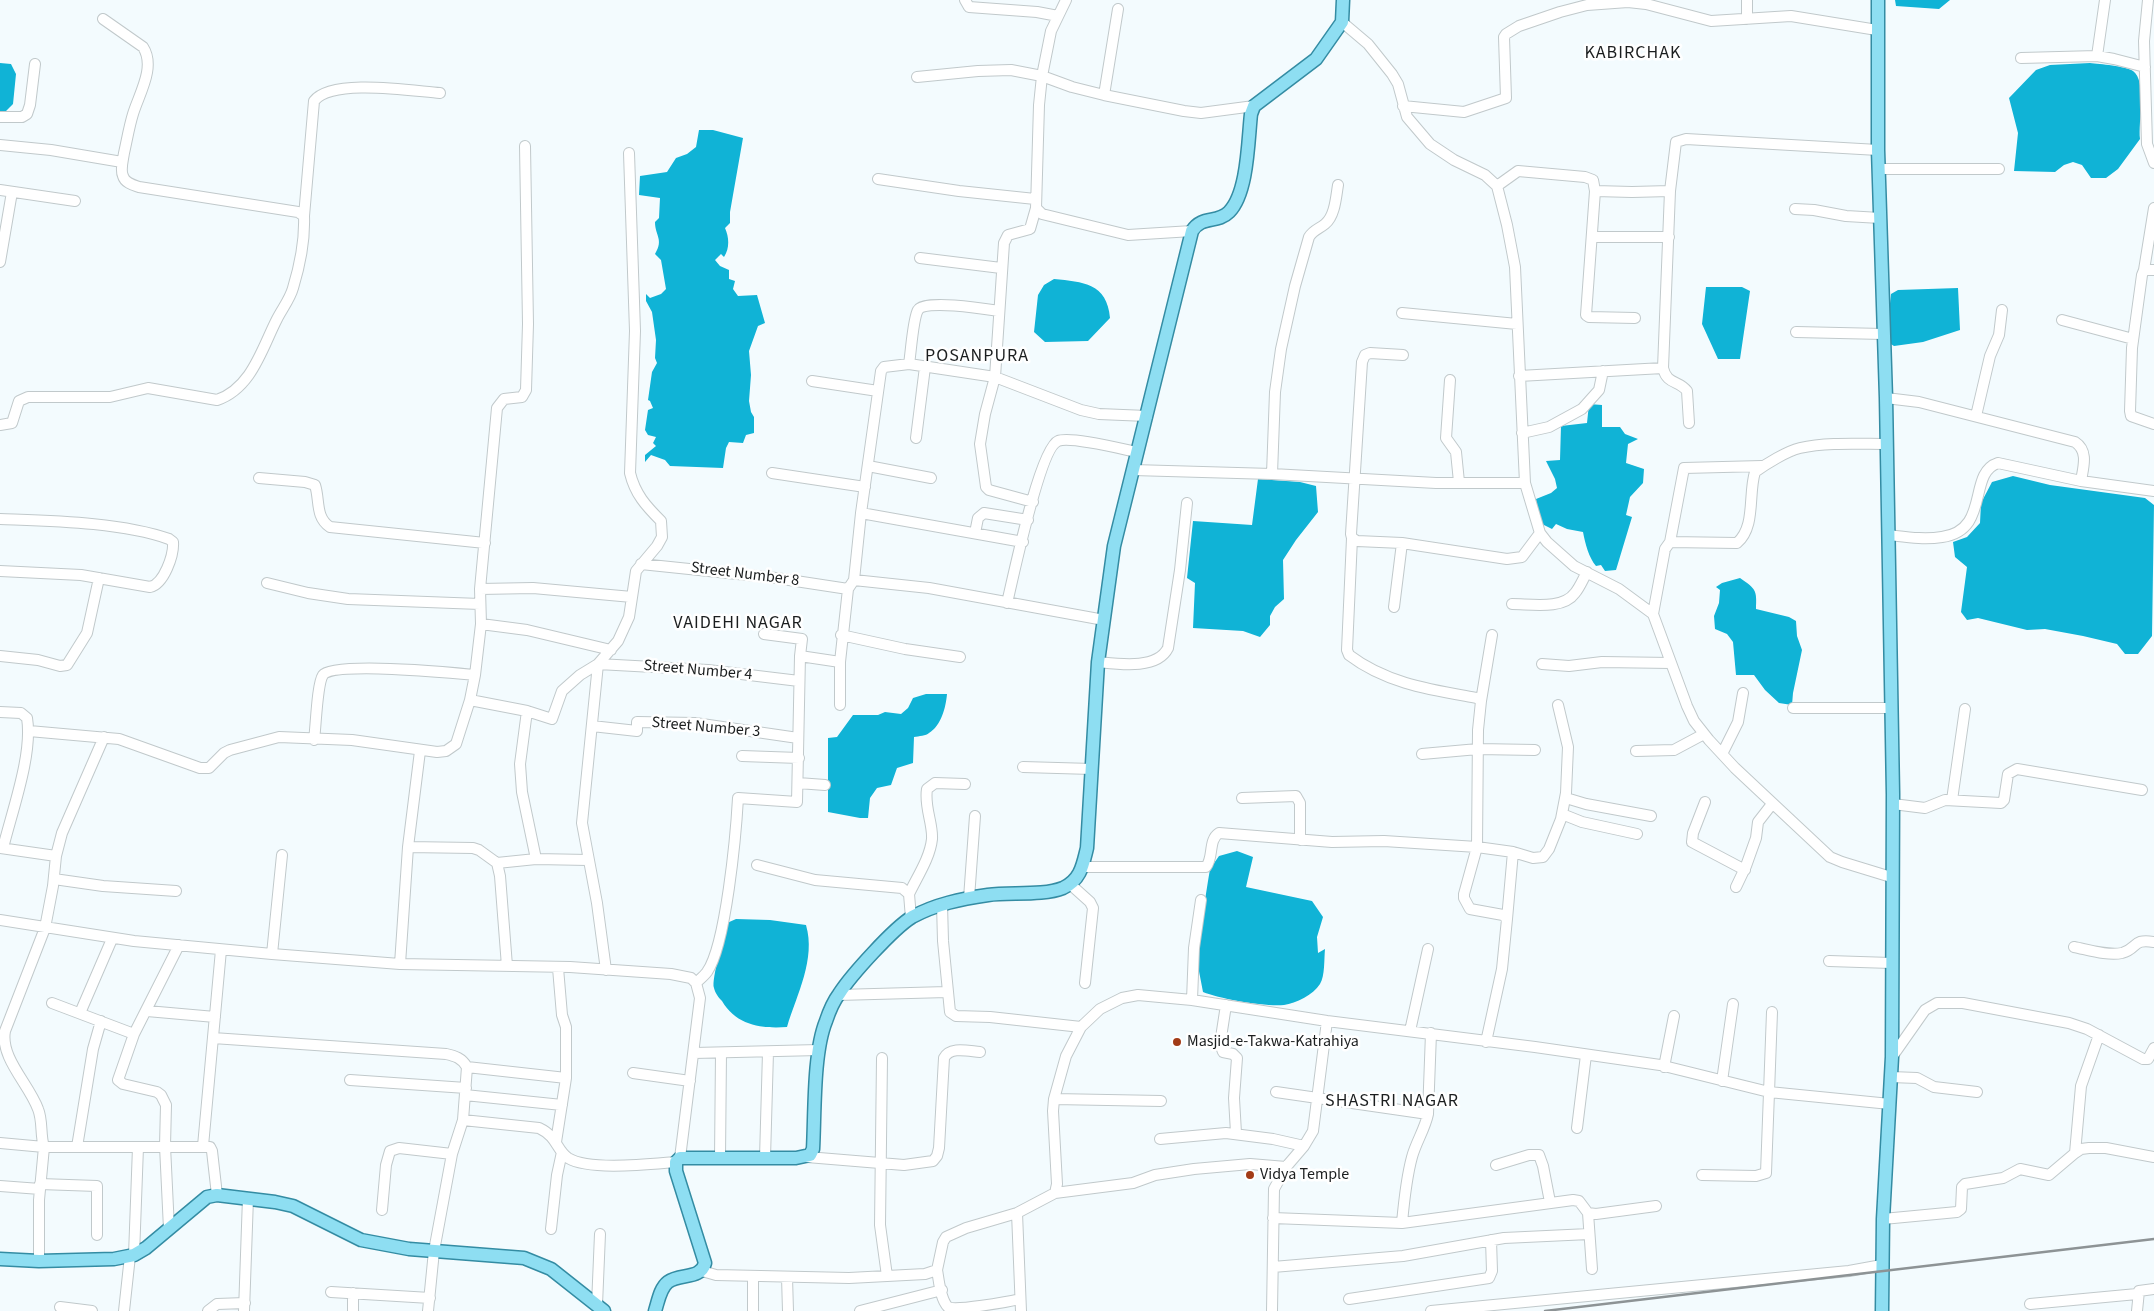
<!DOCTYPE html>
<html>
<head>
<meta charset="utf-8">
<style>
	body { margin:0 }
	canvas { display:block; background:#f3fbfe }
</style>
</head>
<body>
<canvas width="2154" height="1311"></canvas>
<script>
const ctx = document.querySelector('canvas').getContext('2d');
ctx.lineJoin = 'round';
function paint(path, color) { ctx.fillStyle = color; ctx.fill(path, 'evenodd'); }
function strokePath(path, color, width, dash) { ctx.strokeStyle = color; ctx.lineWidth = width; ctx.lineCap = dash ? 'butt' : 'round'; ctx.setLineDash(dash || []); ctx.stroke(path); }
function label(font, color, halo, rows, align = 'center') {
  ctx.font = font + ' "Source Sans 3",sans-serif'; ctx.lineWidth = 5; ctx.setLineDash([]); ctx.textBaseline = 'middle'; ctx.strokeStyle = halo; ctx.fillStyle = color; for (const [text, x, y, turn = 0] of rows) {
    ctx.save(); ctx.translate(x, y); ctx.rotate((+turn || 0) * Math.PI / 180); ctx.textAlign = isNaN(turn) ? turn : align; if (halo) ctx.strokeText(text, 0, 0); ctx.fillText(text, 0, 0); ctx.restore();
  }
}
paint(new Path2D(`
	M1895,0H1950L1939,9L1896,6Z
	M0,63L11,64L16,74L13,104L3,114L0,113Z
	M2090,63C2100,64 2125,66 2133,71C2147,81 2138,122 2140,139L2118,169L2106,178H2091L2082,165L2073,162L2064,165L2055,172L2014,171L2018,133L2009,98L2036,70L2050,65Z
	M699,130H713L743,138L730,212V223L725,228C729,237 730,248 724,257L721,254L715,260L720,266L729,270V279L735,281L733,289L738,296L757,295L765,323L758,326L749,351L751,375L749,401L751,412L754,417V433L746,435L743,443L729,442L726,448L723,468L670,466L665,460L651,455L645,462V455L656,446L653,443L656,437L648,435L645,430L648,410L653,408L650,401L648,400L652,372L657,363L655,358L656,340L652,312L646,301V294L650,298L661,294L666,289L661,260L655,254C664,239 655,236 655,222L659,218L660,198L639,195L640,176L667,172L676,158L687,154L696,147Z
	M1054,279C1083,282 1107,283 1110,318L1088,341L1045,342L1034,332L1038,295L1044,285Z
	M1706,287H1742L1750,291L1740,359H1718L1702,324Z
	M1958,288L1960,330L1923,342L1894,346L1886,341L1891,294L1898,290Z
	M1589,404L1602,405V427H1620L1625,434L1638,439L1628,444L1626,463L1644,469L1643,483L1630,497L1626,515L1632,517L1616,570L1605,571L1601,565L1596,566C1589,558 1585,543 1583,532L1567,529L1556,524L1552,529L1538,522L1536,499L1551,493L1557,488L1555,479L1546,461L1560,460L1561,426L1587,423Z
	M2013,476L2050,485L2145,498L2154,505L2152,636L2138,654H2125L2117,644L2083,636L2045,629L2027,630L1978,618L1967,620L1961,612L1967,567L1955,557L1953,542L1967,537L1980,523L1981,503L1992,482Z
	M1258,479L1300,482L1316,486L1318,512L1296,540L1283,560L1284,599L1275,607L1270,616V625L1260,637L1243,631L1193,628L1195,583L1187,578L1193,521L1252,525Z
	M1740,578C1756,589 1757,590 1756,609L1789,617L1796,621L1797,636L1802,650L1793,693L1792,705L1779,703L1765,690L1754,675H1736L1733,642L1727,634L1715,629L1714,616L1719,603L1720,590L1716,587L1722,583Z
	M926,694H947C946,707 941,726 929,733C926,736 919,736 914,737L913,763L897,768L891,785L877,788L870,798L868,818H860L828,812V738L837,737L853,715H878L885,712L901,714L908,708L913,698Z
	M1237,851L1253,857L1246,887L1312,901L1323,917L1317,937L1318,953L1325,949C1324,959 1325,976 1320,984C1313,995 1296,1003 1284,1005C1266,1007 1220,999 1203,992L1198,966L1197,951L1208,881L1210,869L1219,856Z
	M736,919L770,920L806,925C816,959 797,994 787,1027C761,1029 736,1025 722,1001C719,998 715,993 714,988C711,979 725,935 727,923Z`), '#10b3d6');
const minor = new Path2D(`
	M965,0L969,7L1037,12L1058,16
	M1066,0L1051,31L1042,76L1039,105L1036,208L1042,214L1128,235L1192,231
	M1747,0V19
	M2148,0L2144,41L2147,144L2154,163
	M1342,22L1368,44L1392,74L1398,84L1407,117L1430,144L1454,160L1485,175L1497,186L1507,225L1515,267L1525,483
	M2097,56L2105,0
	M2021,58L2097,56L2114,59L2145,67
	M917,77L978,71L1011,70L1042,76L1072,87L1104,95L1184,111L1201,113L1254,106
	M1104,95L1118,9
	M1403,106L1464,112L1506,98L1504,37L1506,34L1519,26L1560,12L1587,5L1628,2L1646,4L1711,21L1791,16L1877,30
	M0,117H22L27,114L30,105L35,64
	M0,145L51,150L122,162
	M1879,169H1999
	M878,179L959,191L1035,199
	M1497,186L1518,171L1585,177L1593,180L1595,191L1586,315L1589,317L1635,318
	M0,190L75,201
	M1595,191L1632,192L1670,191
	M1795,209L1814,210L1846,216L1880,218
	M304,216L314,101C332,78 412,91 440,93
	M1592,237H1669
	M920,258L1001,268
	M0,262L12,192
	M2144,270L2154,208
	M2154,270H2144L2142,275L2132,348L2130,411L2131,416L2154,424
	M1402,313L1517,324
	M2062,320L2133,339
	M1796,332L1883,334
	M1403,355L1370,353L1365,355L1362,362L1351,534L1352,538L1357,541L1402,543L1507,559L1522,557L1540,533
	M909,364C911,352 913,318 918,310C924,299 986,309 999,311
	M1519,376L1663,368
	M1450,380L1446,438L1456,452L1459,482
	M812,381L878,391
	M1886,398L1919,402L2075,442C2089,451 2083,468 2081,481
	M1976,416L1990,356L1999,335L2002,310
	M1689,423L1687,391C1679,380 1667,385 1663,368L1670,191L1676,142L1686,139L1878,150
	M0,425L12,423L19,401L28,397H110L148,388L217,400C252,388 262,348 277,319C282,309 290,299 293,288C300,265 305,241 304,216L298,212L139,187C133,185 125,183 123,176C120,170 123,160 124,153C127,140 129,127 133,114C139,94 156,67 143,47L103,19
	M1522,433L1549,427L1582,409L1599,390L1603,371
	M916,438L925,367
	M868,466L931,478
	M1133,470L1272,474L1436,483H1525L1540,533L1547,542L1574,566L1619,589L1653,614L1687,706L1694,721L1709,740L1735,768L1830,857L1842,862L1891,877
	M772,473L865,487
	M1272,474L1275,392L1281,349L1295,286L1309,237C1313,230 1319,229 1325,224C1335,216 1336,197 1338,185
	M259,478L305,482L315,485C320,500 315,517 330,527L485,543
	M1033,502L989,490L986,487L980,444L985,414L995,377L1004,243L1008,235L1030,229L1036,208
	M861,513L1023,542
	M0,519C51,521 121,522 169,539L173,542C174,555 164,584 150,587L81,575L0,571
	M975,533L978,518L984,513L1028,520
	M1888,535C1906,537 1924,540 1942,537C1991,530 1967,473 1998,463L2081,481L2154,491
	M1670,542L1684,468L1762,466
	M641,564L776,578L848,589
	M854,580L929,588L1104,620
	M267,583L308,593L348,599L480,604
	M480,589L533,588L632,597
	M1007,603C1013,578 1040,448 1058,441C1070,436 1122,449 1137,452
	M1512,604C1531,604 1563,610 1575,593C1580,587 1583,579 1587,572
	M1394,607L1402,543
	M1653,614L1665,549L1670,542L1737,543C1756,527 1748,494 1755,472C1766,464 1787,451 1800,448C1826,442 1859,444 1886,444
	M481,624L527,630L611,650
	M764,634L802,639L800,656
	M841,635L905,649L960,657
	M0,656L38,660L60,666L67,665L87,633L99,578
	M840,662V705
	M1098,662C1118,664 1157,670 1168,648L1180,570L1187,503
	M1542,664L1569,666L1602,662L1671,663
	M470,700L527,711L552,719L562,691L580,675L598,664L618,641L629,617L636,571L657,546L662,537L661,521C646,506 635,494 630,473L635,331L629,153
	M1481,701L1492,635
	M1793,708H1891
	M527,711L520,764L522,792L536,859
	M0,712L21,713L27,718C33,754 12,811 3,848
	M592,726L637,731V722L695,723L798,738
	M29,731L119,739L200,768H209L224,753L230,750L279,737L352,740L437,752L446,751L456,744L470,700L475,675L481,624L480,589L497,408L504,399L522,397L526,390L528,324L525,146
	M104,737L62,833L56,856L53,886L45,928L5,1031C0,1058 29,1084 38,1109C43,1121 40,1135 44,1147H210L212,1151L217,1195
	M314,740C316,726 317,684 323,675C332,661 454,673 475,675
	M1636,751L1674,750L1704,734
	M1422,754L1478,749L1535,750
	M1722,754L1738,722L1743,693
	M742,756L799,758
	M1023,767L1092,769
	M798,783L825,785
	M1242,798L1296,796L1300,803V840
	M1566,798L1586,804L1651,816
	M1952,800L1965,709
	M1705,802L1693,833L1692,842L1745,870
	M1893,804L1925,808L1945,800L2001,803L2004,800L2008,774L2017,769L2142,790
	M1562,814L1582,822L1637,834
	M408,847L473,848L479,850L497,863L500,876L507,966
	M0,848L56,856
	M497,863L536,859L588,860
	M757,865L815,880L902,888L909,894L911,918
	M1083,867H1206C1214,857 1208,840 1219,833L1332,842L1384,841L1477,847L1478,730L1481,701L1477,698C1433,690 1387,684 1349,655L1347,650L1352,538
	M54,879L103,886L176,891
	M1070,884L1090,902L1093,908L1085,983
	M1736,887L1746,866L1756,838L1758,822L1772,804
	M909,894C917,877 930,858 932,839C933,823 924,807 927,789L935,783L965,784
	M969,898L975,816
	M942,904L943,941L950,1012L956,1016L990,1017L1081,1027
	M1507,919L1513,852
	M0,920L134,941L272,954L400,964L570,967L671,974L691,978L696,983L700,998L680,1158
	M2074,947C2089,950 2108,956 2122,953C2138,949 2132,938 2154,942
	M272,954L282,855
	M1829,961L1891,963
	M400,964L408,847L420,751
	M606,970L597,903L582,823L598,664L708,670L799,681
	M696,983C699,980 704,976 707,972C726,945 736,834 738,798L797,802L800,656L840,662L848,589L854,580L861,513L881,371L884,367L909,364L995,377L1081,410L1099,414L1147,416
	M838,995L947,992
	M1192,1000L1194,948L1201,900
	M52,1003L134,1034
	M1226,1005L1220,1044L1223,1052L1233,1054L1237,1058L1234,1098L1236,1133
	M147,1011L215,1017
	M80,1013L112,939
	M1410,1031L1428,949
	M213,1038L446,1054C455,1056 462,1058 467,1067L463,1120L452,1154L434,1251L428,1311
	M1486,1042L1502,969L1507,919L1503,915L1470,909L1464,898V894L1477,847L1513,852L1533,858L1543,857L1549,849L1561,819L1566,793L1568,747L1558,705
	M694,1053L819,1050
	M1892,1057L1925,1010L1937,1003H1963L2069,1023L2087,1029L2143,1059H2148L2154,1048
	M882,1058L880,1225L887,1276
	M467,1067L566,1078
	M1664,1067L1674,1016
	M633,1073L690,1081
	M1891,1077L1917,1078L1934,1087L1977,1092
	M350,1080L466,1088
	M1722,1081L1733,1004
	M1276,1092L1428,1114
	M465,1095L562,1105
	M1054,1099L1161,1101
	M463,1120L539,1128C558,1137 556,1150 568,1158C589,1171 650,1164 676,1162
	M1577,1128L1586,1055
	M1160,1139L1226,1133L1273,1139L1304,1146
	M556,1142L566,1078V1027L562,1015L558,968
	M0,1143L44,1147L39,1200V1261
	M203,1146L221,950
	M77,1147L93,1049L101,1021
	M2075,1153L2081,1086L2099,1035
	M807,1157L904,1165L933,1161L937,1156L939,1148L944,1058C950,1046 968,1051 980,1052
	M720,1158L721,1053
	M765,1158L768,1052
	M1496,1165L1529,1155H1539L1543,1166L1550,1202
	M1702,1175L1756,1176L1766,1173L1772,1012
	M40,1184L97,1186V1235
	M0,1186L40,1189
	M1055,1193L1133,1183L1155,1175L1194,1169L1250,1164L1286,1167
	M382,1210L386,1165L390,1151L399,1148L452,1154
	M1017,1213L1021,1311
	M1588,1213L1592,1269
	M1273,1218L1402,1223L1573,1200L1579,1201L1588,1213L1596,1214L1656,1206
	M1883,1219L1957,1212L1961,1209L1962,1187L1965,1184L2003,1178L2020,1169L2049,1175L2075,1153L2081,1149L2089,1148H2106L2154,1157
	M1402,1223C1404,1201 1406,1179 1412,1157C1416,1142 1425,1129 1428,1114L1431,1033
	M169,1229L165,1146L166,1105L161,1095L157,1092L123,1084L118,1080L134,1034L179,945
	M551,1229L557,1175L562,1152
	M134,1255L138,1147
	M1273,1267L1403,1256L1504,1238L1589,1234
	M937,1270C939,1280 940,1299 948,1307C956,1311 1007,1302 1020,1299
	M702,1271L716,1275L849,1278L925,1274L937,1270L943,1242L946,1237L966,1228L1017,1213L1055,1193L1057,1184L1053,1111L1054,1099L1066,1056L1081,1027L1100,1009L1122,998L1138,995L1192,1000L1327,1021L1535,1047L1660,1065L1769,1092L1890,1104
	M787,1277L788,1311
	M331,1292L430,1298
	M1349,1299L1489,1278L1492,1271L1491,1240
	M2030,1304L2137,1294
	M597,1305L600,1234
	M60,1307L92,1311
	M124,1311L130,1256
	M208,1311L217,1304L245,1303
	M244,1311L248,1198
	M353,1311V1293
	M753,1311V1276
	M860,1311L942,1290
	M1272,1311L1274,1189L1286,1167L1304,1146L1313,1131L1327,1021
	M1431,1311L1849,1271L1882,1265
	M2137,1311L2139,1291L2154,1289`);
const major = new Path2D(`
	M1878,0V150L1886,398L1893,794L1892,1057L1883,1219L1882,1311
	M0,1259L39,1261L114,1259L134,1255L146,1248L207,1197L217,1195L275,1202L293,1206L361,1240L409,1249L524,1258L551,1269L604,1311
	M655,1311C658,1302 660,1288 668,1282C680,1273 701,1280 705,1263L676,1171V1162L680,1158H796L810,1155L813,1149C815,1114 813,1053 826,1021C829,1012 833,1002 839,994C851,975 894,928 912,917C936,904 961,899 988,895C1010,892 1043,896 1063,888C1081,880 1083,864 1087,848L1098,662L1114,546L1192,231C1202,215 1217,224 1229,212C1248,193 1248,140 1251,114L1254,106L1316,59L1342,22L1343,0`);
strokePath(minor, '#c1c9cb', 12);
strokePath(major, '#348ca3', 15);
strokePath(minor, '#fff', 10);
strokePath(major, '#8edef2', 12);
strokePath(new Path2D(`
	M1545,1311L2154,1239`), '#8d9395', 2.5);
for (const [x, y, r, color] of [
	[1177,1042,5,"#a23b17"],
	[1250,1175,5,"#a23b17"]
]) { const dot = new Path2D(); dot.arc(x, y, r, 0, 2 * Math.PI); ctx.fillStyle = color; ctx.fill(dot); strokePath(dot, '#fff', 2); }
label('16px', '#1b1e1f', '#fff', [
	["Street Number 8",745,575,7],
	["Street Number 4",698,671,5],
	["Street Number 3",706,728,5]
]);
label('16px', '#1b1e1f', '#fff', [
	["Masjid-e-Takwa-Katrahiya",1187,1042],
	["Vidya Temple",1260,1175]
], 'left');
ctx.letterSpacing = '1px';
label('18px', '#1b1e1f', '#fff', [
	["KABIRCHAK",1633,54],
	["POSANPURA",977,357],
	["VAIDEHI NAGAR",738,624],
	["SHASTRI NAGAR",1392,1102]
]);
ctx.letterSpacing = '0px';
</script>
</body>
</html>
